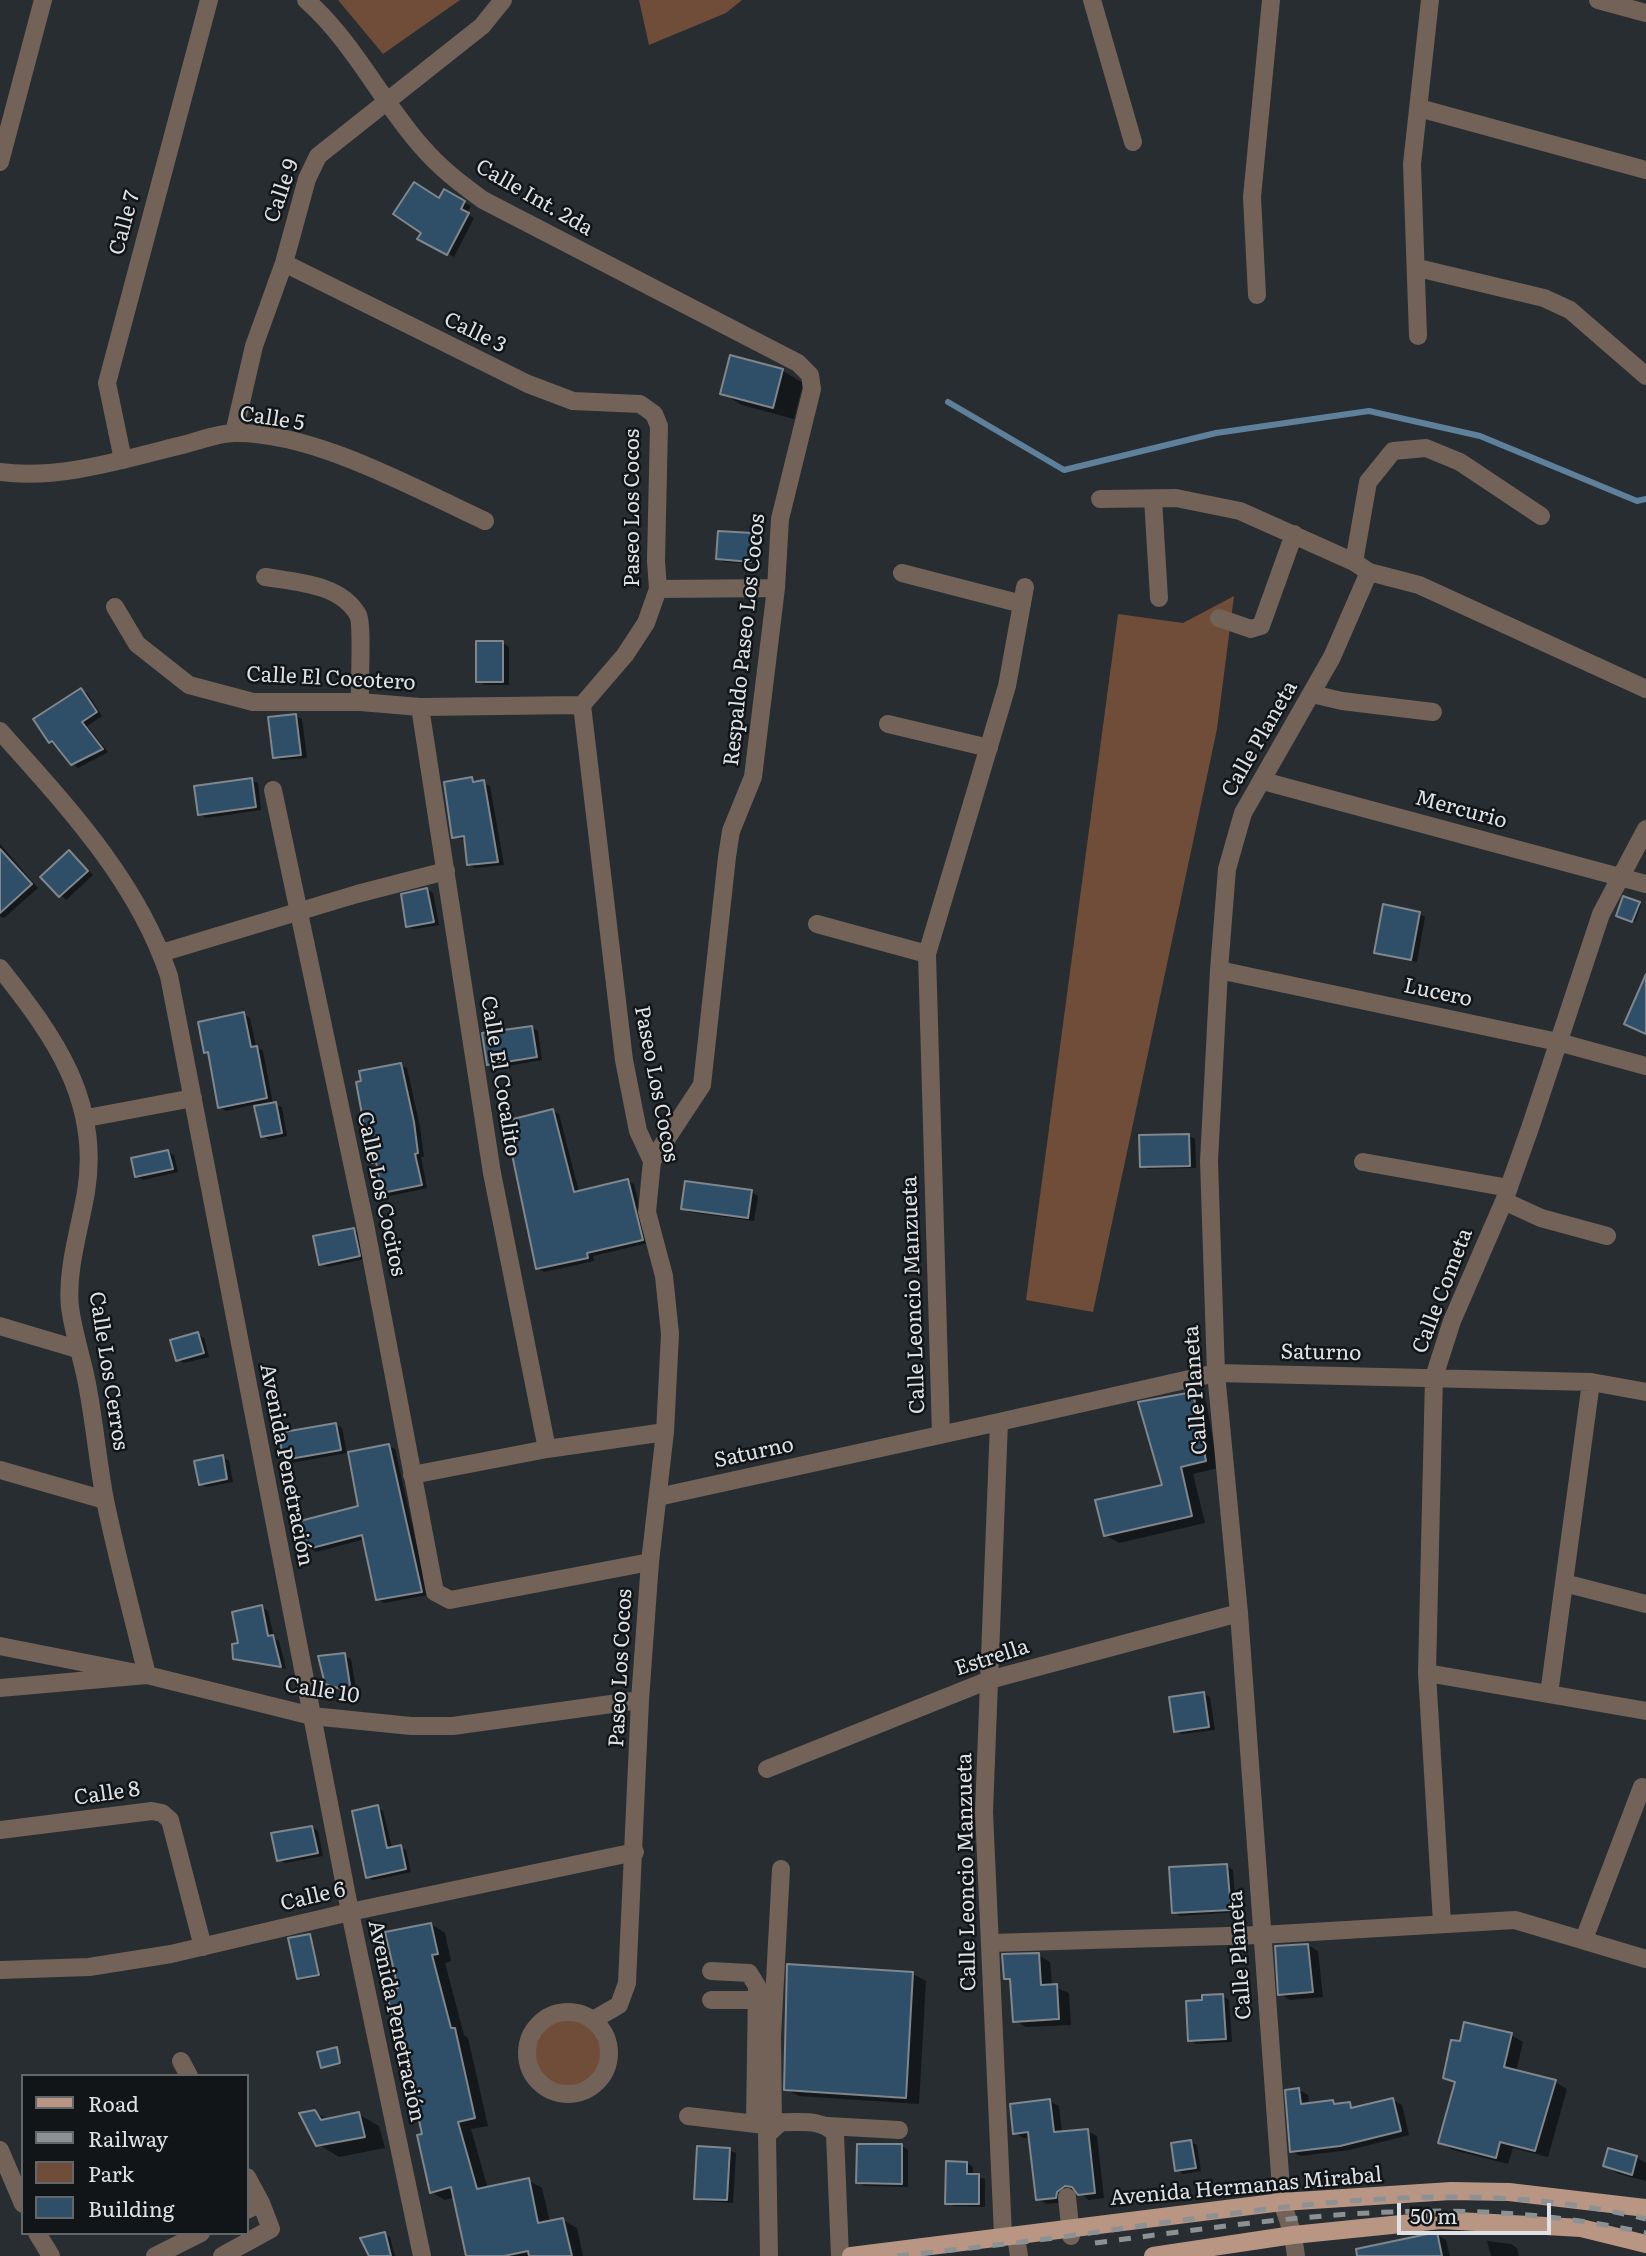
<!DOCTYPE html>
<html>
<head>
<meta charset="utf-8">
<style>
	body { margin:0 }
	#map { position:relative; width:1646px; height:2256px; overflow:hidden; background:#272d31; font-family:Literata,serif }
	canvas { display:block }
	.legend { position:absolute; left:21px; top:2074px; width:228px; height:161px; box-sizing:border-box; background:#121517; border:2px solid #646769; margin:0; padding:9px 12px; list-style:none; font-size:21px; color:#dfe2e5 }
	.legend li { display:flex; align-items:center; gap:14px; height:35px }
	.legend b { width:35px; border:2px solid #646769 }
	.scale { position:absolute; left:1397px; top:2203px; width:154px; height:32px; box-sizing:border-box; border:4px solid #dfe2e5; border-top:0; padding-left:9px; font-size:21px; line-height:24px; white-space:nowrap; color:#dfe2e5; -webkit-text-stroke:5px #121517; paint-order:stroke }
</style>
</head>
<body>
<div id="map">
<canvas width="1646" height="2256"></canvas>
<ul class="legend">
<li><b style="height:9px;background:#b89683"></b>Road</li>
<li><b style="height:9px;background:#8c9194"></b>Railway</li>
<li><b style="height:19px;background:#6f4d38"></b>Park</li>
<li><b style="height:19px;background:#2f4f69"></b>Building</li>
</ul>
<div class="scale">50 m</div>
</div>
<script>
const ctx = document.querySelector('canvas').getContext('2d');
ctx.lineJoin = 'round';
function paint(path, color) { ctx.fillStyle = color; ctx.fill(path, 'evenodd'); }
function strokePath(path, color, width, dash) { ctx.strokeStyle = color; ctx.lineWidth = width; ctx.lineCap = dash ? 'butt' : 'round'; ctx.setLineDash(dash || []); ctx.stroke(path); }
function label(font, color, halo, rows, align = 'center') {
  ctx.font = font + ' Literata,serif'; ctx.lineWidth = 5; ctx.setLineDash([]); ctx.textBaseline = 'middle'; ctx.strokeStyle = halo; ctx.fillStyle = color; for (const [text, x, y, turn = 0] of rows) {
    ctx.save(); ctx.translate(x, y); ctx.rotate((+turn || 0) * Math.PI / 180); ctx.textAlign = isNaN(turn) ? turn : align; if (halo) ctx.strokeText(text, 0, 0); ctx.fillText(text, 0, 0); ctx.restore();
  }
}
paint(new Path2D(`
	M338,0H460L383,54Z
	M639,0H742L726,13L649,45Z
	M1234,596L1217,729L1093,1312L1026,1300L1118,614L1183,623Z
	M532 2052a36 36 0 1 1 72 0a36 36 0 1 1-72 0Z`), '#6f4d38');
paint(new Path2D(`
	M445,191L471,206L467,214L474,218L454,257L420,238Z
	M731,357L783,371L803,383L794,419L742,405L722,393Z
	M752,535L759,538L757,564L724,562L718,559Z
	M503,643L509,647V685H485L478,681Z
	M81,690L87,693L102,716L87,726L108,752L78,768L50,742L35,719Z
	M296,716L302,719L307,758L281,760L275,757Z
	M472,779L490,786L504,865L475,868L468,864L466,840L454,837Z
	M251,780L258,783L261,810L206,818L200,814Z
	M0,844L38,888L4,918L0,916Z
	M69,852L93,875L66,900L43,877Z
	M427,889L433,893L439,925L414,929L408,926Z
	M1639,904L1641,905L1635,922L1620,917Z
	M1419,913L1425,917L1417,962L1376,952Z
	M243,1014L250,1018L256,1047L263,1051L273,1104L282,1107L287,1136L269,1140L263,1136L256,1104L226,1111L220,1107L210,1054L206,1052Z
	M531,1027L538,1031L542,1060L495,1068L488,1064Z
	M400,1065L407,1068L420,1127L424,1157H421L427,1188L390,1196L384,1192L378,1165L373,1162Z
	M553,1111L559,1114L579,1192L627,1181L634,1184L648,1243L593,1256L594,1261L544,1272L538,1268Z
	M1188,1135L1195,1139L1196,1168L1148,1169L1141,1166Z
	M168,1152L174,1155L178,1172L143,1180L136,1176Z
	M751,1192L758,1196L754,1221L689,1212L683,1208Z
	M354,1230L360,1234L365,1259L327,1267L320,1264Z
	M198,1334L204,1338L209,1357L184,1363L177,1360Z
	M1192,1393L1206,1401L1218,1468L1193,1474L1205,1523L1119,1543L1105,1535L1164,1487Z
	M336,1424L342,1428L347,1453L291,1463L285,1459Z
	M389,1446L395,1449L428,1595L384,1603L378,1599L365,1539L316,1552L310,1548L360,1507Z
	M222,1457L229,1461L233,1482L206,1487L200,1484Z
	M262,1607L268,1611L274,1638L279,1641L286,1669L235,1658Z
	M344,1655L351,1659L357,1694L326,1683Z
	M1204,1694L1210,1697L1215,1730L1182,1734L1176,1731Z
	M377,1807L383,1811L392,1848L400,1847L406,1850L411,1872L373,1880L368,1877Z
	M312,1827L318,1831L323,1856L285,1863L278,1859Z
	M1227,1866L1233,1870L1236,1912L1180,1916L1173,1912Z
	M431,1924L445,1933L451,1961L445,1963L464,2035L468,2038L488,2126L471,2129L488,2189L528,2180L542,2188L550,2222L563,2220L577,2228L583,2256H468L455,2197L445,2200L431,2192L400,1989Z
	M310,1936L321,1976L301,1980L298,1978Z
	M1308,1945L1318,1951L1323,1997L1290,2000L1280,1994Z
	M1038,1955L1050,1962L1052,1986L1069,1993L1071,2025L1026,2027L1014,2020L1012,1982L1006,1978Z
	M789,1966L913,1974L926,1981L919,2104L799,2096L786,2089Z
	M1223,1996L1229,2000L1232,2042L1196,2044L1190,2040Z
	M1511,2035L1523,2042L1516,2072L1555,2082L1567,2089L1548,2157L1513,2148L1508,2164L1453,2150L1440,2143L1456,2084L1445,2077L1461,2043Z
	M336,2049L342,2064L323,2067Z
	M1299,2090L1308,2095L1309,2105L1333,2102L1357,2108L1393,2100L1402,2105L1409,2135L1349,2150L1300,2156L1291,2151Z
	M1049,2101L1059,2106L1062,2133L1087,2131L1097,2136L1104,2198L1089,2200L1075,2190L1066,2197L1065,2202L1047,2204L1037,2199L1030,2138H1024L1015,2133Z
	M315,2112L329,2120L358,2114L379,2126L385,2148L339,2157L318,2144Z
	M1191,2142L1197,2145L1201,2171L1183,2174L1177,2170Z
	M902,2146L908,2150V2187L864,2186L858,2182Z
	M729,2150L736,2153L733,2203L702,2201L696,2198Z
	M1636,2157L1646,2163V2181L1619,2174L1605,2166Z
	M967,2163L973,2167V2176L985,2179V2207L954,2206L947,2203Z
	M385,2234L390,2237L395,2256H370Z
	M1436,2234L1446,2240L1450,2256H1389Z
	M1487,2241L1511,2244L1517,2248L1519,2256H1491Z`), '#0007');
strokePath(new Path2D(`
	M948,402L1064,470L1216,433L1369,411L1480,436L1637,501L1646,499`), '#5e809b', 6);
const building = new Path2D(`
	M414,182L439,198L444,189L465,201L461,209L469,213L447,255L417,239L421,233L393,214Z
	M730,355L783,369L773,408L720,394Z
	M718,531L753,533L751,562L716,559Z
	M476,641H503V682H476Z
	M81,688L97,712L82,722L103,749L71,765L52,741L49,743L33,719Z
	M296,714L301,755L273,758L268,717Z
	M472,777L473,782L484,780L498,862L467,865L464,836L452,838L444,782Z
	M252,778L256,807L198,815L194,786Z
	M0,849L32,884L0,913Z
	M69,850L88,871L59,897L40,877Z
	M427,888L434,922L406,927L401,894Z
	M1623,896L1640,902L1632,922L1616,916Z
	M1383,904L1420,912L1411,960L1374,953Z
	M1646,974V1034L1624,1024Z
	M244,1012L251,1047L257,1046L267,1098L218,1108L208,1052L204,1053L198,1022Z
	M532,1026L537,1057L487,1065L482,1033Z
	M401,1063L414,1122L418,1153L415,1154L422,1185L382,1193L376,1162L371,1163L356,1082L361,1081L359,1071Z
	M276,1102L282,1133L261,1137L254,1106Z
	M553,1109L574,1192L628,1179L643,1240L587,1253L588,1258L536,1269L505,1121Z
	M1189,1134L1190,1166L1140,1167L1139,1135Z
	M168,1150L173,1169L135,1177L131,1158Z
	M685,1181L752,1190L748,1218L681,1209Z
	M354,1228L360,1256L319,1265L313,1236Z
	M198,1332L204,1353L176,1361L170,1340Z
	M1193,1392L1206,1461L1181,1467L1192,1516L1104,1536L1095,1500L1162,1485L1138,1402Z
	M336,1423L341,1450L284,1460L278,1433Z
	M389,1444L422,1592L376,1600L362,1535L308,1549L300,1521L358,1506L348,1452Z
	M223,1455L227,1479L199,1485L194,1461Z
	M262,1605L268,1636L273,1635L281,1667L233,1659L232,1644L238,1643L232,1612Z
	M345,1653L351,1692L325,1684L318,1656Z
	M1204,1692L1209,1727L1174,1732L1169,1697Z
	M378,1805L387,1848L401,1845L406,1869L366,1878L352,1811Z
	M312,1826L318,1853L277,1861L271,1833Z
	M1227,1864L1231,1910L1172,1913L1169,1867Z
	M431,1923L438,1954L432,1955L451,2028H455L475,2118L458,2122L477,2189L529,2178L538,2223L563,2218L572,2256H529L528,2251L504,2256H466L451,2187L430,2193L417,2135L422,2134L400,2035H397L386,1991L398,1988L385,1932Z
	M310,1934L319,1975L297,1979L288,1938Z
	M1308,1944L1313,1992L1278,1995L1275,1946Z
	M1039,1953L1041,1985L1057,1984L1059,2019L1013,2022L1010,1979H1004L1002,1954Z
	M787,1964L913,1972L906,2098L784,2090Z
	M1223,1994L1226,2039L1188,2041L1186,2001L1202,2000V1995Z
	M1464,2022L1512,2033L1504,2067L1556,2080L1535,2151L1500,2142L1496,2158L1438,2143L1455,2082L1443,2078L1451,2040L1460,2041Z
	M337,2047L340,2063L321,2068L317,2052Z
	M1299,2088L1301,2104L1333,2100L1334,2104L1350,2102L1351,2108L1393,2098L1401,2131L1340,2146L1290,2152L1285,2090Z
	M1050,2099L1054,2132L1088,2129L1095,2193L1078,2195L1072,2187L1065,2186L1057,2192L1056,2198L1036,2200L1028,2132L1013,2134L1010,2104Z
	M315,2110L321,2120L359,2112L365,2137L316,2146L299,2113Z
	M1191,2140L1196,2168L1175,2171L1171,2143Z
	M857,2144H902V2184L856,2183Z
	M697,2146L730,2148L727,2200L694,2199Z
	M1608,2148L1637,2156L1632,2175L1603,2166Z
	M946,2161L967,2162V2174H979V2204H945Z
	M385,2232L391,2256H369L360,2238Z
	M1437,2232L1442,2256H1357L1356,2249Z`);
paint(building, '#2f4f69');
strokePath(building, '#7f868c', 2);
strokePath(new Path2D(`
	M306,0C353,41 381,101 422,147C440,168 461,184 483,200L798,363L810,375L812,389L780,519L776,588L753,777L731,831L727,857L702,1085L652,1161
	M1092,0L1133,142
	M1598,0L1646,13
	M1419,108L1646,170
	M0,162L43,0
	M284,263L528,384L573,401L640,404L654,414L659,426L656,561L658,589L646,623L625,655L582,705L624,1060L638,1131L652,1161L647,1212L664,1276L670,1334L665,1432L650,1562L640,1700L627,1983L619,2005L593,2020
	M1418,268L1544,298L1570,310L1646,376
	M1257,295L1252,197L1271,0
	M1418,336L1412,164L1430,0
	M234,433L254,346L284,263L307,179L318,156L482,26L503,0
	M123,460L107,383L209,0
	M0,472C58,480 122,460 178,446C196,442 217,433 235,433C314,432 414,488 485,521
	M1100,499L1176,498L1240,511L1354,562L1369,572L1419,585L1646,689
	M1153,499L1159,598
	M1354,562L1368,482L1393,451L1426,448L1460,462L1541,516
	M902,573L1022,604
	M265,577C296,582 341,584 358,615C363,625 359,686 360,702
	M658,589L776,588
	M115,607L137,644L189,685L253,702H360L420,707L582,705
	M1219,618L1251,629L1261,626L1294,534
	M1312,694L1342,701L1433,712
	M420,707L492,1173L547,1449
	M888,724L989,748
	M0,731C66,805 137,880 169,976L350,1912L422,2256
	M1263,781L1646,884
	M273,790L365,1224L435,1592L450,1600L650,1562
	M817,924L927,954
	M161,953L357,894L446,871
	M0,968C54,1036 101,1101 86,1192C80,1228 66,1271 70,1307C73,1330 80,1352 85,1374C94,1415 97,1458 105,1500C117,1558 133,1617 147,1675L0,1646
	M1219,970L1558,1042L1646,1066
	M87,1118L193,1098
	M1363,1162L1509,1188
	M1504,1201L1541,1218L1607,1236
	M0,1326L77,1349
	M999,1422L1216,1373L1591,1382L1646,1392
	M941,1435L927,954L1007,686L1025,587
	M0,1470L105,1500
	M412,1475L547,1449L665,1432
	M658,1497L999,1422L984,1812L1003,2235
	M1564,1583L1646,1604
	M1427,1673L1646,1711
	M0,1688L147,1675L312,1716L411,1726H453L640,1700
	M1549,1694L1591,1382
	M767,1769L989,1680L1239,1613
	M0,1830L152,1811L162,1813L170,1820L203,1947
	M1442,1923L1427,1673L1434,1377L1452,1321L1504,1201L1530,1128L1601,914L1646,829
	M1584,1939L1642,1787
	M990,1943L1261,1935L1515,1920L1646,1959
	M0,1970L89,1967L171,1954L350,1912L635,1852
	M711,1971L749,1973L757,1986L755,2124
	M711,2000H756
	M527 2053a41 41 0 1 1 82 0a41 41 0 1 1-82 0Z
	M181,2061L189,2076
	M688,2116L773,2126L772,2036L781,1869
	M828,2126L899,2130
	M0,2150L23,2204
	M247,2177L261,2203L247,2210
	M1067,2197L1071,2236
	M37,2233L51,2256
	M1017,2243L1019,2256
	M155,2256L201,2233
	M222,2256L271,2229L261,2203
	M769,2256L767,2135L781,2122C799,2123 822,2118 835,2134L840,2256
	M1296,2256L1293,2235L1282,2202L1239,1613L1216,1373L1209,1161L1219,970L1227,869L1243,813L1332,657L1369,572`), '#726258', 18);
strokePath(new Path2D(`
	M851,2256L1282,2202L1451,2191L1509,2192L1646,2208
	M1153,2256L1293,2235L1441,2220L1581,2228L1646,2244`), '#b89683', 18);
strokePath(new Path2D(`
	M1095,2243C1285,2218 1455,2191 1646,2233
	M897,2256C971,2248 1045,2240 1118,2229C1291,2205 1474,2176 1646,2219`), '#8c9194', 5, [12, 12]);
label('21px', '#dfe2e5', '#121517', [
	["Calle 9",282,191,-71],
	["Calle Int. 2da",534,198,30],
	["Calle 7",125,223,-75],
	["Calle 3",475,333,26],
	["Calle 5",272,419,9],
	["Paseo Los Cocos",633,508,-90],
	["Respaldo Paseo Los Cocos",745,640,-84],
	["Calle El Cocotero",331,679,3],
	["Calle Planeta",1260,739,-60],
	["Mercurio",1461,810,15],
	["Lucero",1438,993,12],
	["Calle El Cocalito",500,1076,81],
	["Paseo Los Cocos",656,1084,79],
	["Calle Los Cocitos",381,1194,78],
	["Calle Cometa",1443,1291,-69],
	["Calle Leoncio Manzueta",914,1295,-92],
	["Saturno",1321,1353,1],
	["Calle Los Cerros",108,1371,81],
	["Calle Planeta",1196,1390,-94],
	["Saturno",754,1453,-12],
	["Avenida Penetración",286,1465,79],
	["Estrella",992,1658,-18],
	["Paseo Los Cocos",621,1668,-87],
	["Calle 10",322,1691,9],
	["Calle 8",107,1794,-8],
	["Calle Leoncio Manzueta",967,1872,-91],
	["Calle 6",313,1897,-13],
	["Calle Planeta",1240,1955,-94],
	["Avenida Penetración",396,2021,78],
	["Avenida Hermanas Mirabal",1246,2187,-5]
]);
</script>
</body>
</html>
